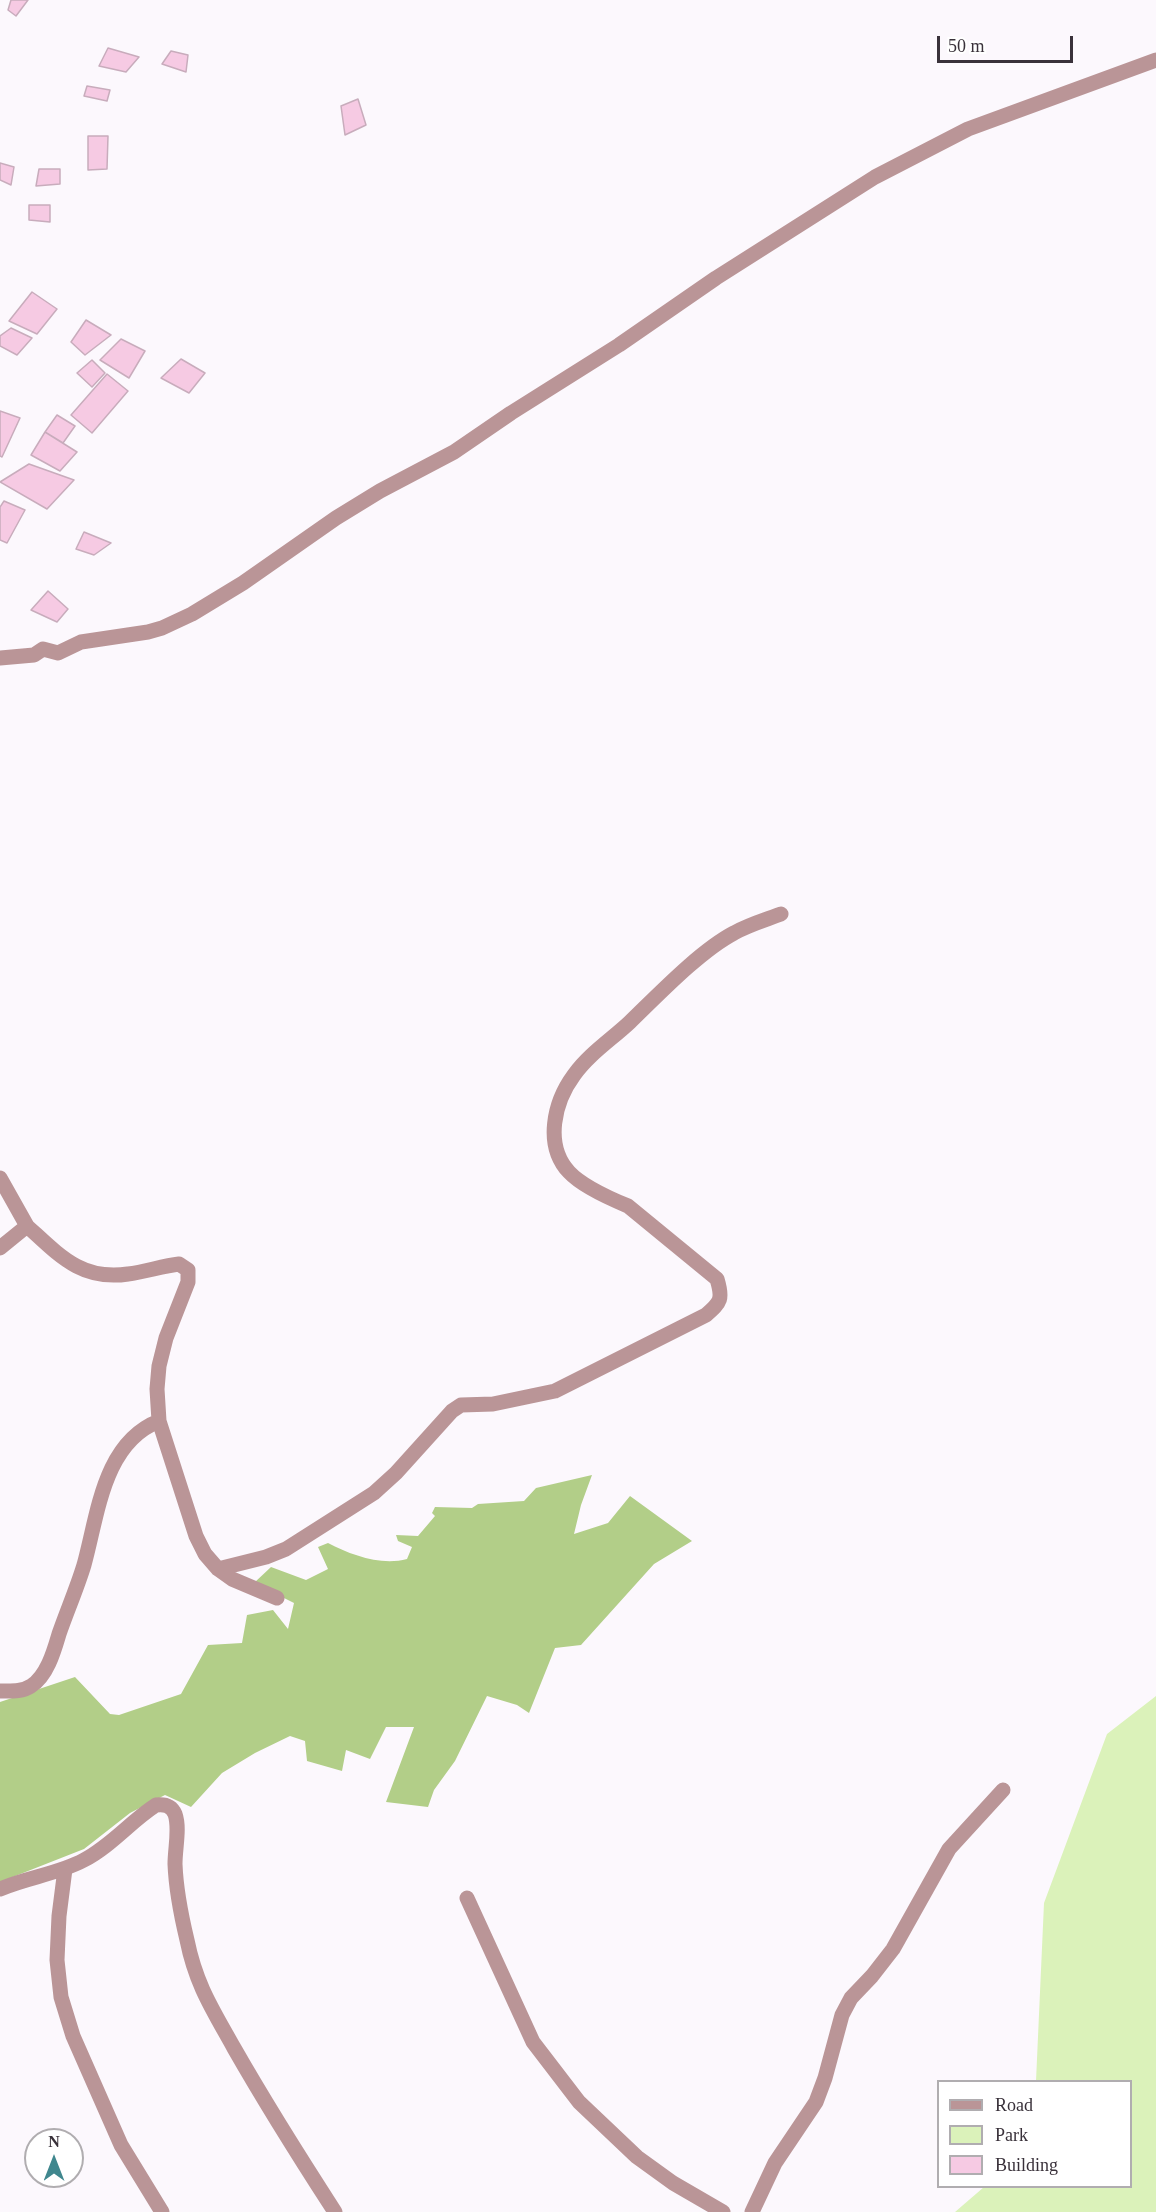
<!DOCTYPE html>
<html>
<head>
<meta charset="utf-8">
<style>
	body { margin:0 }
	#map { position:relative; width:1156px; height:2212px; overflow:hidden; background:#fcf8fd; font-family:Georgia,serif }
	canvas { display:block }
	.legend { position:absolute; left:937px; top:2080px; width:195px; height:108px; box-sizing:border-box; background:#fff; border:2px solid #b0adb0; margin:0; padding:8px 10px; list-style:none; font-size:18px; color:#39313a }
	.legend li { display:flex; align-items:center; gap:12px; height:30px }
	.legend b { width:30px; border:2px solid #b0adb0 }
	.north { position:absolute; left:24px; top:2128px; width:60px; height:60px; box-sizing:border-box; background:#fff; border:2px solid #b0adb0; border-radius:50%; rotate:0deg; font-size:16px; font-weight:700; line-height:24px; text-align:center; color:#39313a }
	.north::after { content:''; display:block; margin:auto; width:21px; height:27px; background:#40878e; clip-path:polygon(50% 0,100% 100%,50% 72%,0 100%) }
	.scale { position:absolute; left:937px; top:36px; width:136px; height:27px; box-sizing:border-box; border:3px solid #39313a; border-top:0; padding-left:8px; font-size:18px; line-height:21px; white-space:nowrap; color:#39313a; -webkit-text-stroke:4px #fff; paint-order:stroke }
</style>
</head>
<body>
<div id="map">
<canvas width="1156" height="2212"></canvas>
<ul class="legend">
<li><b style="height:8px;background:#ba9597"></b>Road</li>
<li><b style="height:16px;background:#dbf2ba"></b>Park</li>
<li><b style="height:16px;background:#f6cae3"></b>Building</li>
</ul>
<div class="north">N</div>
<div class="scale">50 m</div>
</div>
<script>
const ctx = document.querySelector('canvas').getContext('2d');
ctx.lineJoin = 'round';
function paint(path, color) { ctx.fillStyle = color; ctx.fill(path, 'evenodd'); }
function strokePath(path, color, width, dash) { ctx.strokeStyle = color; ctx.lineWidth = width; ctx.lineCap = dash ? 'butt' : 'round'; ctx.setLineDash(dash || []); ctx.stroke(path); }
paint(new Path2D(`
	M1156,1696V2212H955L984,2187L1130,2186V2082L1036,2081L1044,1903L1107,1734Z`), '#dbf2ba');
paint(new Path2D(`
	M592,1475L581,1505L574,1534L608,1523L630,1496L692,1541L654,1564L581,1645L555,1648L529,1713L517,1705L487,1696L455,1761L434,1790L428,1807L386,1802L414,1727H386L370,1759L346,1750L342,1771L307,1761L305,1741L290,1736L255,1753L222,1773L191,1807L165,1795L130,1813L84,1849L0,1882V1702L75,1677L110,1714L119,1715L181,1694L208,1645L242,1643L247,1615L273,1610L288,1629L294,1603L254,1583L271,1567L306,1580L328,1569L318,1547L328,1543C351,1555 381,1566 407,1559L412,1547L398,1541L396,1535L418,1536L435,1516L432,1513L435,1507L472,1508L478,1504L524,1501L536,1488Z`), '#b2ce88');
const building = new Path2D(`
	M11,0H28L16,16L8,10Z
	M108,48L139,57L126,72L99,66Z
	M171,51L188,55L186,72L162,64Z
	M87,86L110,90L107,101L84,96Z
	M358,99L366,125L345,135L341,106Z
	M88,136H108L107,169L88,170Z
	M0,163L14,167L11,185L0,180Z
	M39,169H60V184L36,186Z
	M29,205H50V222L29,220Z
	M32,292L57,309L37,334L9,321Z
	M86,320L111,335L85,355L71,342Z
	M11,328L32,338L17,355L0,346V336Z
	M121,339L145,351L129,378L100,360Z
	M181,359L205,373L189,393L161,378Z
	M92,360L105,373L92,387L77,373Z
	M107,374L128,391L92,433L71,415Z
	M0,411L20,418L2,457L0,456Z
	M57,415L75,426L63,443L45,432Z
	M45,432L77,452L60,471L31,455Z
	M29,464L74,480L47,509L0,482Z
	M4,501L25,510L7,543L0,540V507Z
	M84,532L111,543L94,555L76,549Z
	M48,591L68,609L57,622L31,610Z`);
paint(building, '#f6cae3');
strokePath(building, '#c8acbc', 1.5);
strokePath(new Path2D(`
	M0,658L34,655L43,649L58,653L81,642L148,632L162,628L192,614L243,583L336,518L380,491L454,452L511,413L619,345L716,278L875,177L968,129L1156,60
	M0,1178L27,1226
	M0,1248L27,1226C59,1255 81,1281 128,1274C145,1272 162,1266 179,1264L188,1270V1282L166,1338L159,1366L157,1389L159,1421L196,1536L205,1554L218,1569L232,1579L277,1598
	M218,1569L266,1557L286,1549L374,1493L396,1473L452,1411L461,1405L493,1404L555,1391L706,1315C721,1302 723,1299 717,1279L628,1206C611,1199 582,1186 569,1172C544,1145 554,1102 574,1075C589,1054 612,1039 630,1022C659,994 700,951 734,933C748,925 765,920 781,914
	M0,1691C11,1691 22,1692 31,1686C47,1676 54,1651 59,1634C67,1611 77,1588 84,1565C98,1515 103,1443 159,1421
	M65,1869L59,1916L57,1960L61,1997L73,2036L121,2145L162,2212
	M0,1889C28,1877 58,1874 84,1860C111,1846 131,1821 156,1805C164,1804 171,1805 175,1814C180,1828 175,1848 175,1864C176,1890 181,1915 187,1940C196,1985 213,2010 234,2048C266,2104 300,2158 335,2212
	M467,1898L533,2042L579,2102L637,2157L673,2183L723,2212
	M752,2212L775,2163L816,2102L825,2078L842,2015L851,1998L872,1976L893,1949L949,1849L1003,1790`), '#ba9597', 15);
</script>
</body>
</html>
